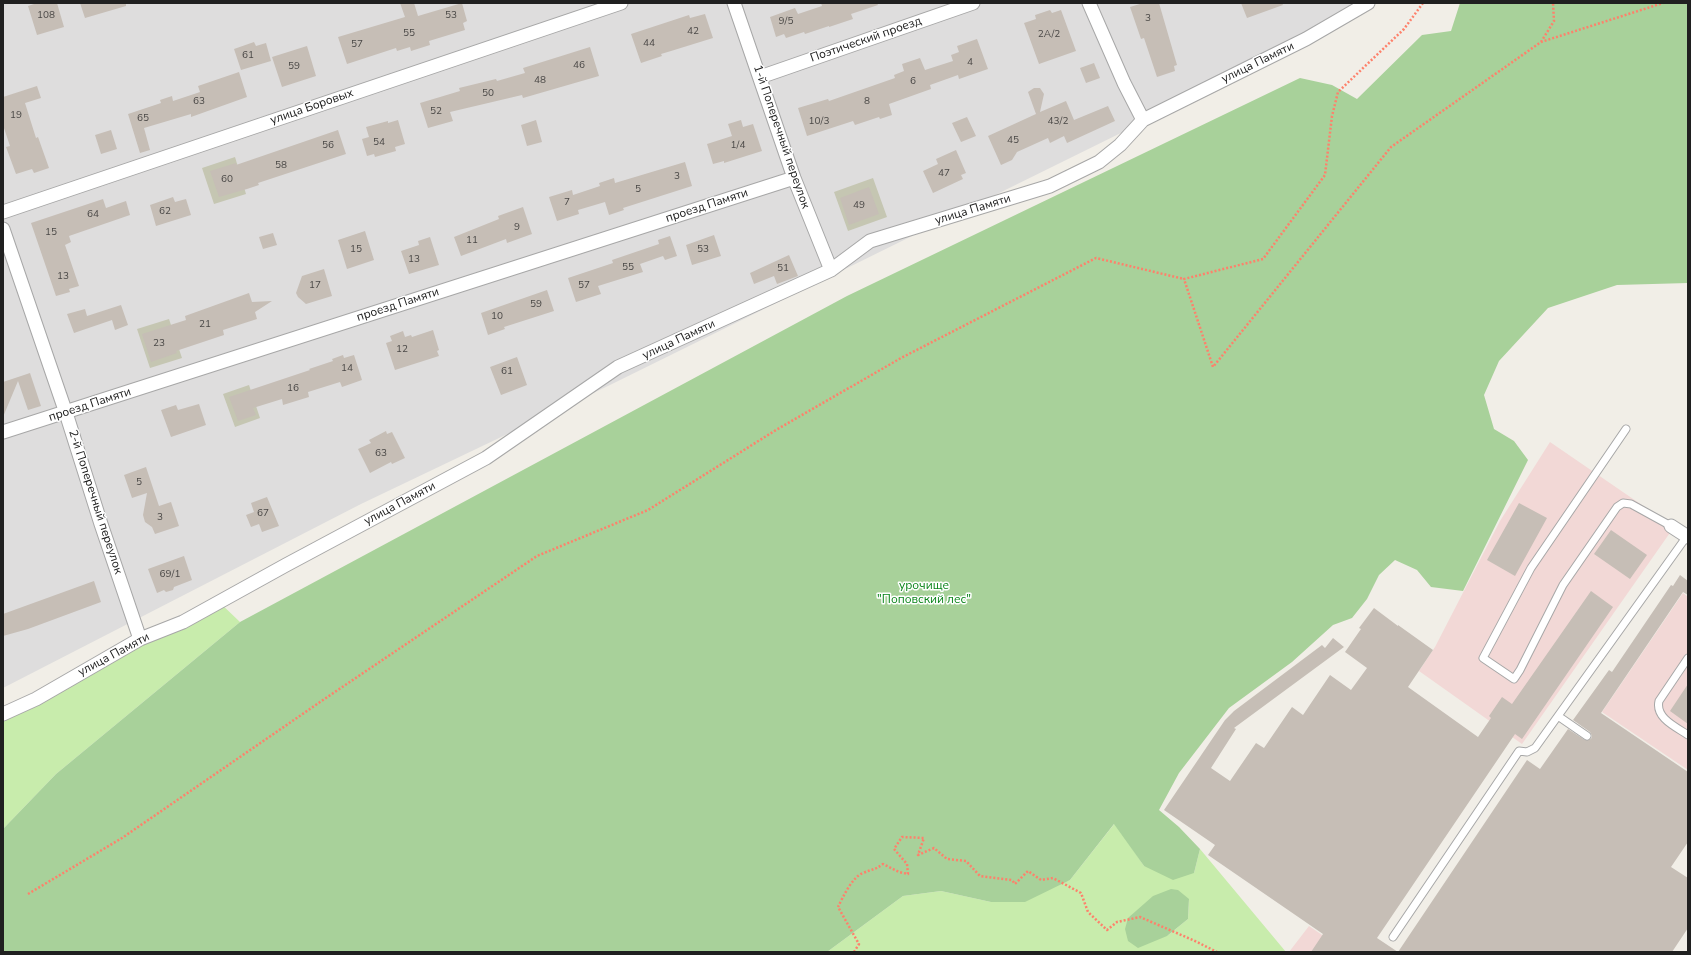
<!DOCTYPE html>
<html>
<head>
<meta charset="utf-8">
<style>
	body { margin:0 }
	#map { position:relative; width:1691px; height:955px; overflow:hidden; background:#f1eee7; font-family:"Nunito Sans",sans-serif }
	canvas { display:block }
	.frame { position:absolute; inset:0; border:4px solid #202020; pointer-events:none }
</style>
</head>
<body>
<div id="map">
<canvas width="1691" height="955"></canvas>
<div class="frame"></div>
</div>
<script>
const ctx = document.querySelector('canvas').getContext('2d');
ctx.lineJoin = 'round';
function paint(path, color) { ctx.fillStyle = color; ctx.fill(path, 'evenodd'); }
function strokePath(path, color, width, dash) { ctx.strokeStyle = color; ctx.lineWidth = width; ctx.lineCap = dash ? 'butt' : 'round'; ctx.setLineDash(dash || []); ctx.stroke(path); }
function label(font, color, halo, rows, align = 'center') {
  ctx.font = font + ' "Nunito Sans",sans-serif'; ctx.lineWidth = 3; ctx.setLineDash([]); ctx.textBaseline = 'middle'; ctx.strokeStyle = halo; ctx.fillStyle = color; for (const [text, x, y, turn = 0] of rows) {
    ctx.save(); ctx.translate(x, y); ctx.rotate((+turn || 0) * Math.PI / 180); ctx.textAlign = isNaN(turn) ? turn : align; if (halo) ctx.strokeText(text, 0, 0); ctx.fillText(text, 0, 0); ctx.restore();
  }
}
paint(new Path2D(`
	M3,3H1363L1133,127L610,385L361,504L3,688Z`), '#dedddd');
paint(new Path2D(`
	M1550,442L1674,527L1522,744L1419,671L1435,647L1500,521Z
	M1683,593L1688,597V770L1602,712Z
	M1309,926L1347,952H1289Z`), '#f2d8d6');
paint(new Path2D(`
	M235,157L246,194L214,204L202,168Z
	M873,178L887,217L848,231L834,192Z
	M169,319L182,358L150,368L137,329Z
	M249,385L260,418L235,427L223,394Z`), '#c5c6b2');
paint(new Path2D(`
	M217,600L240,622L56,774L3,829V713Z
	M1115,823L1144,866L1194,873L1200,849L1286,952H827L903,896L941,891L991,902L1070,880ZM1189,899L1188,919L1167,936Z`), '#c8ecac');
paint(new Path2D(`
	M1460,3H1688V283L1617,285L1548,308L1499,361L1484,395L1494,429L1514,441L1528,460L1463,591L1431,587L1417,570L1395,560L1379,575L1367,599L1352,618L1333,625L1292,662L1229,708L1179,773L1159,810L1179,827L1200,849L1194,873L1173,880L1144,866L1114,824L1070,880L1025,902H991L941,891L903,896L827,952H3V829L56,774L240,622L847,296L1300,78L1332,85L1357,99L1422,35L1451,31Z
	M1171,889L1178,890L1189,899L1188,919L1167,936L1138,948L1128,941L1125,929L1128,918L1153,896Z`), '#a8d19a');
paint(new Path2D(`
	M37,3H57L64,27L37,35L28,6Z
	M80,3H126V6L85,18Z
	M400,3H414L418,16L462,3L467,21L463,23L465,30L429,41L430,45L411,51L410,47L397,51L396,48L347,64L338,37L405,17Z
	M821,3H877L878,5L851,14L853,19L829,27V26L805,34L804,32L786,38L784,34L776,37L770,17L795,8L798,14L822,6Z
	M1143,3H1159L1177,65L1174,66L1175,71L1157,77L1144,38L1141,39L1130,7Z
	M1241,3H1282L1283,5L1247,18Z
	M1050,10L1052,13L1061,10L1076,51L1039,64L1024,23L1036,19L1035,15Z
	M705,14L713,38L671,51L661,54L662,56L641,63L631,34L689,15L690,18Z
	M977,39L988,69L959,79L958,75L930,85L931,89L889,104L892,115L880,119L879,117L855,125L853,121L807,136L798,108L828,99L829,101L895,78L894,75L904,71L902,64L920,58L925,70L953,61L951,55L959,52L957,46Z
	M254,42L256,46L266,43L271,61L241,70L234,49Z
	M307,46L316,76L282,87L272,57Z
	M590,47L599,76L523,98L522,95L450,112L453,121L428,128L420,103L460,91L459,88L496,79L497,81L525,73L523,68Z
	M1094,63L1100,78L1086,83L1080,68Z
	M239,72L247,97L191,117V114L144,128L150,150L140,153L128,114L161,103L160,100L172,96L173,101L200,92L198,86Z
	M37,86L41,98L25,103L36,138L38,137L49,168L34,173L32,169L16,174L6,147L10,146L3,125V97Z
	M1034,88H1040L1044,94L1040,112L1066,101L1074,120L1108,106L1115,121L1067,143L1064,136L1050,143L1048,138L1017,152L1012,160L1001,165L988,136L1036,114L1028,92Z
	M967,117L976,136L961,142L952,123Z
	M398,120L405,144L395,147L396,151L375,157L374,154L367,156L362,139L369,137L366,127L388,121V123Z
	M536,120L542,142L527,146L521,125Z
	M741,120L743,127L753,124L762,151L724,163V161L713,164L707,144L732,136L728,124Z
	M111,130L117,149L101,154L95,135Z
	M338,130L346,154L258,183L259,185L247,189L219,197L210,171L236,163V165Z
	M956,150L966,173L961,175L963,179L933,193L923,171L938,164L936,159Z
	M685,162L692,186L623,208L624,210L609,215L605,202L578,210L579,214L557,221L549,197L572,190L573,195L600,186L599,183L614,178L615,183Z
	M869,187L879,214L849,225L840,198Z
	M173,197L175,202L186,199L191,215L156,226L150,205Z
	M103,199L106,208L126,201L130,215L69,236L71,242L65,245L79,286L69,289L70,292L56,296L31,223Z
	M523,207L532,234L507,243L506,239L461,256L454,237L499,219L498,216Z
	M365,231L374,260L347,269L338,240Z
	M273,233L277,245L263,249L259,237Z
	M714,235L721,256L692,265L686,245Z
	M670,236L677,256L665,260L663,256L640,264L643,272L598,286L601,294L576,302L568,278L613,263L612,260L659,244L658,240Z
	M430,237L439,265L409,274L401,251L419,245L418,241Z
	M789,255L798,276L777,284L774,276L754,284L750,273Z
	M324,269L332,296L306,304L298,297L296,293L302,276Z
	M547,290L554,311L504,327L505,329L488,335L481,313Z
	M249,293L252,302L272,301L255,312L257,319L223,330L224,335L176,351L177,353L151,362L142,334L186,320L185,316Z
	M121,305L128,325L115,330L112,320L74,333L67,314L85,309L87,316Z
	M433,330L439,350L437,351L439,356L395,370L386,343L392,341L390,336L403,331L405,337L411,335L412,337Z
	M343,355L344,358L354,355L362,380L342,387L340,382L308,392L309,397L283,405L282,399L253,408L256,415L238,421L229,397L310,370L309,369L333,361L332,359Z
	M517,357L527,385L501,395L490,367Z
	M30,373L41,406L28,410L18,381L3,417V382Z
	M199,404L206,425L171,437L161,410L176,405L178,410Z
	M386,431L387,434L392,432L405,458L392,464L391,462L370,473L358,449L371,443L369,440Z
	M146,467L159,506L171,502L179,526L155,534L152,527L145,522L143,515L147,493L132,498L124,475Z
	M267,497L279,526L262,532L259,524L251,527L246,515L254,512L251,503Z
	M1519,503L1547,518L1515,576L1487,560Z
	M1611,530L1647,555L1630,579L1594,554Z
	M184,556L192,580L174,587L173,590L166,592L164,590L157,593L148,569Z
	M1680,575L1688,581V595L1683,592L1601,713L1688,772V842L1671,867L1688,878V928L1672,952H1311L1323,934L1208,855L1215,845L1164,810L1225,720L1234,711L1322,645L1325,648L1333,638L1344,647L1234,728L1236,729L1211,768L1230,781L1256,743L1264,748L1292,707L1303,715L1330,675L1351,690L1367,668L1345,652L1361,629L1359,628L1374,608L1398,626V625L1433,650L1408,687L1478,737L1491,718L1489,716L1502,697L1512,704L1591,591L1613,607L1522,739L1515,734L1377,938L1398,952L1527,760L1540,769L1568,729L1585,740L1591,739L1592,736L1590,732L1573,720L1609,670L1612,672L1671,585L1673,586Z
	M94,581L101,602L28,629L3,636V614Z
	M1688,684V724L1670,711Z`), '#c6beb6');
const service = new Path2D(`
	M1626,429L1531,568L1483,658L1514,679L1520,670L1563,585L1617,507L1623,503L1631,504L1671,526
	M1688,658L1659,701C1655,718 1676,727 1688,735
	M1558,716L1587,736
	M1393,937L1519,751L1527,752L1535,748L1687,536`);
const minor = new Path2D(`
	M734,3L794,178L831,270
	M1089,3L1124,83L1143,120
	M760,77L973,3
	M3,212L621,3
	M3,229L66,413L101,524L140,639
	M3,432L794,178
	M1671,526L1688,537
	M3,714L36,699L140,639L183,622L286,565L486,458L618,367L831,270L870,241L1050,186L1099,162L1120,145L1143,120L1306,39L1368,3`);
strokePath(service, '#a7a7a7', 9);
strokePath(minor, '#a7a7a7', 15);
strokePath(new Path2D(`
	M1423,3L1404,29L1338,92L1332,116L1325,175L1263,259L1184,279L1213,367L1391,147L1541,42L1663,3
	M1541,42L1554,21L1553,3
	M28,894L122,838L323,700L537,556L648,510L776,430L901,358L1096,258L1184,279
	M854,952L859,944L838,907C843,897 852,877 863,873C872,869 875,870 883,864L899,872L908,874L907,864L894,849L902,837L924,838L918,855L934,848L947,859L966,861L980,876L1012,880L1015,884L1028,871L1041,880L1053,878L1081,893L1088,912L1107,930L1117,922L1140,917L1195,941L1217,952`), '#fe816b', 2.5, [2, 2]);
strokePath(service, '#fff', 7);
strokePath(minor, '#fff', 13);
label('10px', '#4a4846', null, [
	["108",46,16],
	["53",451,16],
	["3",1148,19],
	["9/5",786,22],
	["42",693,32],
	["55",409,34],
	["2А/2",1049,35],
	["44",649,44],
	["57",357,45],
	["61",248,56],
	["4",970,63],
	["46",579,66],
	["59",294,67],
	["48",540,81],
	["6",913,82],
	["50",488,94],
	["63",199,102],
	["8",867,102],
	["52",436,112],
	["19",16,116],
	["65",143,119],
	["10/3",819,122],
	["43/2",1058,122],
	["45",1013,141],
	["54",379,143],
	["56",328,146],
	["1/4",738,146],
	["58",281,166],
	["47",944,174],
	["3",677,177],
	["60",227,180],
	["5",638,190],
	["7",567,203],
	["49",859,206],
	["62",165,212],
	["64",93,215],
	["9",517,228],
	["15",51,233],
	["11",472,241],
	["15",356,250],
	["53",703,250],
	["13",414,260],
	["55",628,268],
	["51",783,269],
	["13",63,277],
	["17",315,286],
	["57",584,286],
	["59",536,305],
	["10",497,317],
	["21",205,325],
	["23",159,344],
	["12",402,350],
	["14",347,369],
	["61",507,372],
	["16",293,389],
	["63",381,454],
	["5",139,483],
	["67",263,514],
	["3",160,518],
	["69/1",170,575]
]);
label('12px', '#202020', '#fff', [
	["Поэтический проезд",866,40,-19],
	["улица Памяти",1258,63,-26],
	["улица Боровых",312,107,-19],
	["1-й Поперечный переулок",781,137,71],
	["проезд Памяти",707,206,-18],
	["улица Памяти",973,210,-17],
	["проезд Памяти",398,305,-18],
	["улица Памяти",679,340,-25],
	["проезд Памяти",90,405,-18],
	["2-й Поперечный переулок",95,502,72],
	["улица Памяти",400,504,-28],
	["улица Памяти",114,655,-28]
]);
label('12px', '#098419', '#fff', [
	["урочище",924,586],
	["\"Поповский лес\"",924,600]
]);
</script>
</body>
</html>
